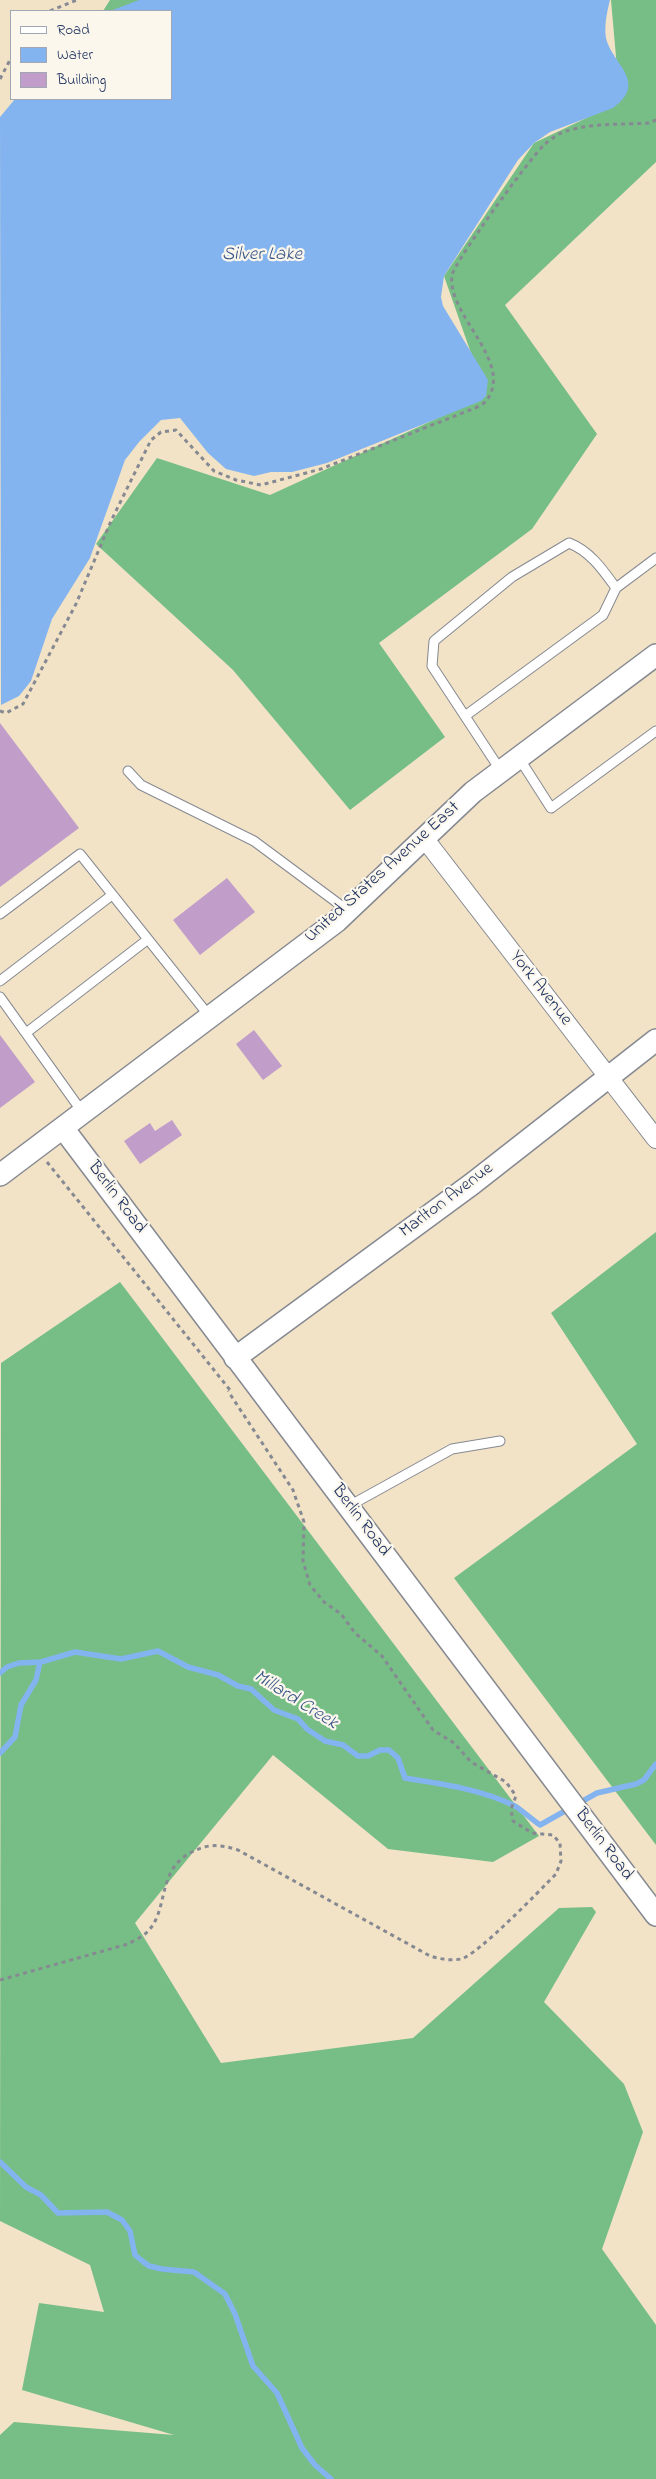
<!DOCTYPE html>
<html>
<head>
<meta charset="utf-8">
<style>
	body { margin:0 }
	#map { position:relative; width:656px; height:2479px; overflow:hidden; background:#f2e3c6; font-family:"Indie Flower",sans-serif }
	canvas { display:block }
	.legend { position:absolute; left:10px; top:10px; width:162px; height:90px; box-sizing:border-box; background:#fbf7ec; border:1px solid #a1a7b3; margin:0; padding:6px 9px; list-style:none; font-size:15px; color:#1b2f5e }
	.legend li { display:flex; align-items:center; gap:10px; height:25px }
	.legend b { width:25px; border:1px solid #a1a7b3 }
</style>
</head>
<body>
<div id="map">
<canvas width="656" height="2479"></canvas>
<ul class="legend">
<li><b style="height:6px;background:#fff"></b>Road</li>
<li><b style="height:14px;background:#84b4ef"></b>Water</li>
<li><b style="height:14px;background:#c19dca"></b>Building</li>
</ul>
</div>
<script>
const ctx = document.querySelector('canvas').getContext('2d');
ctx.lineJoin = 'round';
function paint(path, color) { ctx.fillStyle = color; ctx.fill(path, 'evenodd'); }
function strokePath(path, color, width, dash) { ctx.strokeStyle = color; ctx.lineWidth = width; ctx.lineCap = dash ? 'butt' : 'round'; ctx.setLineDash(dash || []); ctx.stroke(path); }
function label(font, color, halo, rows, align = 'center') {
  ctx.font = font + ' "Indie Flower",sans-serif'; ctx.lineWidth = 4.5; ctx.setLineDash([]); ctx.textBaseline = 'middle'; ctx.strokeStyle = halo; ctx.fillStyle = color; for (const [text, x, y, turn = 0] of rows) {
    ctx.save(); ctx.translate(x, y); ctx.rotate((+turn || 0) * Math.PI / 180); ctx.textAlign = isNaN(turn) ? turn : align; if (halo) ctx.strokeText(text, 0, 0); ctx.fillText(text, 0, 0); ctx.restore();
  }
}
paint(new Path2D(`
	M110,0H151L114,11H103Z
	M611,0H656V162L505,305L597,434L532,529L379,643L445,737L350,810L233,670L96,544L157,458L270,495L486,396L444,276L534,143L620,102Z
	M656,1232V1845L454,1578L637,1444L551,1313Z
	M120,1282L539,1836L493,1862L388,1849L273,1755L135,1923L221,2063L413,2038L559,1908L592,1907L596,1912L544,2002L624,2084L643,2132L602,2249L656,2325V2479H0V2435L14,2422L174,2435L22,2390L39,2303L104,2312L90,2265L0,2221L1,1363Z`), '#76be85');
paint(new Path2D(`
	M139,0H610C607,12 604,26 606,38C612,64 649,82 613,108L550,132L534,143L518,160L444,276L441,297L443,306L488,380L486,396L481,401L327,463L292,472H271L254,476L226,469L208,453L180,418L161,420L139,442L125,460L90,558L52,619L31,681L19,696L1,705L0,117L15,99H171V11H110Z`), '#84b4ef');
strokePath(new Path2D(`
	M0,1673L7,1667L19,1663L41,1662L75,1652L121,1659L158,1651L188,1667L218,1675L238,1686L251,1689L274,1710L298,1719L307,1729L325,1741L343,1745L358,1756H368L380,1750H389L398,1758L405,1778C442,1784 481,1789 515,1806C523,1811 531,1819 540,1825L597,1793L636,1784L644,1780L656,1764
	M0,1753L15,1737L21,1705L36,1680L40,1662
	M0,2162L26,2187L41,2195L58,2213L107,2212L122,2220L130,2231L135,2255L141,2260L149,2266L162,2269L194,2272L225,2294L235,2314L253,2366L277,2393L302,2448L315,2465L331,2479`), '#84b4ef', 5.5);
paint(new Path2D(`
	M0,723L79,828L0,887Z
	M227,878L255,912L200,955L173,920Z
	M254,1030L282,1066L263,1080L236,1044Z
	M0,1035L35,1082L0,1108Z
	M172,1120L182,1135L140,1164L124,1141L150,1123L155,1131Z`), '#c19dca');
const service = new Path2D(`
	M616,588L656,558
	M465,716L603,615L616,588C603,570 590,551 569,543L512,577L434,641L432,666L501,771
	M519,758L551,808L656,731
	M128,771L141,785L254,841L347,910
	M0,914L80,854L210,1017
	M0,981L112,895
	M0,997L83,1113
	M26,1033L147,940
	M349,1506L452,1449L500,1441`);
const minor = new Path2D(`
	M424,838L656,1139`);
const tertiary = new Path2D(`
	M63,1128L656,1915
	M0,1175L337,921L473,792L656,655
	M235,1358L472,1184L656,1040`);
strokePath(service, '#868992', 11);
strokePath(minor, '#868992', 20);
strokePath(tertiary, '#868992', 24);
strokePath(new Path2D(`
	M50,11L77,0
	M0,79L11,58
	M0,711L6,713L23,704L76,604L111,521L151,440L161,432L176,430L214,471L236,480L261,485L321,469L470,410C475,408 483,405 486,401C516,363 446,315 452,275C455,261 530,158 544,145C548,141 554,137 559,134C586,122 621,125 649,123L656,120
	M47,1162L230,1390
	M0,1980L128,1944C133,1941 140,1938 145,1934C171,1912 154,1869 194,1851C210,1843 222,1845 238,1850L430,1956C440,1959 450,1961 461,1959C479,1954 539,1891 556,1874L561,1861L560,1843L553,1835L532,1833L513,1821L511,1809L516,1796L506,1782L471,1762L454,1743L433,1730L382,1656L355,1633L341,1614L324,1602L310,1585L303,1561L304,1522L293,1490L228,1391`), '#868992', 3, [4, 4]);
strokePath(service, '#fff', 9);
strokePath(minor, '#fff', 18);
strokePath(tertiary, '#fff', 21);
label('18px', '#1b2f5e', '#fbf7ec', [
	["United States Avenue East",383,873,-42],
	["York Avenue",540,989,52],
	["Berlin Road",116,1198,53],
	["Marlton Avenue",447,1201,-37],
	["Berlin Road",360,1521,53],
	["Berlin Road",603,1845,53]
]);
label('italic 19px', '#3a578a', '#fbf7ec', [
	["Silver Lake",262,256],
	["Millard Creek",295,1701,32]
]);
</script>
</body>
</html>
